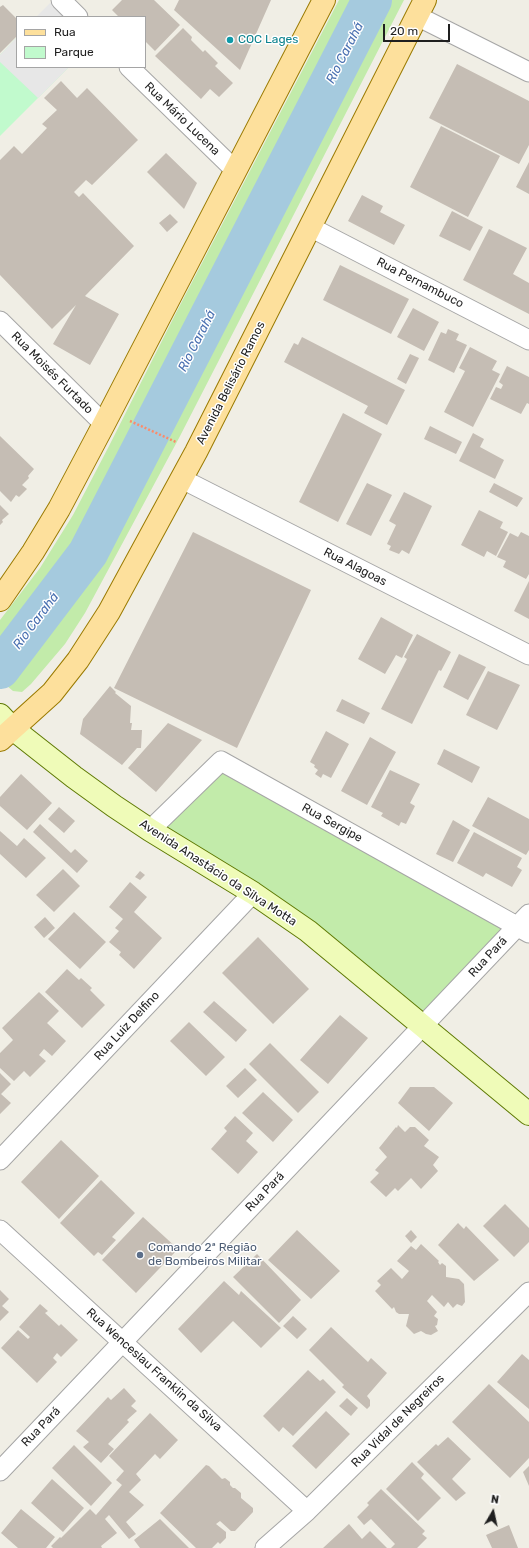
<!DOCTYPE html>
<html>
<head>
<meta charset="utf-8">
<style>
	body { margin:0 }
	#map { position:relative; width:529px; height:1548px; overflow:hidden; background:#f0eee5; font-family:Rubik,sans-serif }
	canvas { display:block }
	.legend { position:absolute; left:16px; top:16px; width:130px; height:52px; box-sizing:border-box; background:#fff; border:1px solid #a5a5a5; margin:0; padding:5px 7px; list-style:none; font-size:12px; color:#1f1f1f }
	.legend li { display:flex; align-items:center; gap:8px; height:20px }
	.legend b { width:20px; border:1px solid #a5a5a5 }
	.north { position:absolute; left:473px; top:1492px; width:40px; height:40px; -webkit-text-stroke:3px #fff; paint-order:stroke; rotate:9deg; font-size:11px; font-weight:700; line-height:16px; text-align:center; color:#1f1f1f }
	.north::after { content:''; display:block; margin:auto; width:14px; height:18px; background:#1f1f1f; clip-path:polygon(50% 0,100% 100%,50% 72%,0 100%) }
	.scale { position:absolute; left:383px; top:24px; width:67px; height:18px; box-sizing:border-box; border:2px solid #1f1f1f; border-top:0; padding-left:5px; font-size:12px; line-height:14px; white-space:nowrap; color:#1f1f1f; -webkit-text-stroke:3px #fff; paint-order:stroke }
</style>
</head>
<body>
<div id="map">
<canvas width="529" height="1548"></canvas>
<ul class="legend">
<li><b style="height:5px;background:#fde09c"></b>Rua</li>
<li><b style="height:11px;background:#c1facd"></b>Parque</li>
</ul>
<div class="north">N</div>
<div class="scale">20 m</div>
</div>
<script>
const ctx = document.querySelector('canvas').getContext('2d');
ctx.lineJoin = 'round';
function paint(path, color) { ctx.fillStyle = color; ctx.fill(path, 'evenodd'); }
function strokePath(path, color, width, dash) { ctx.strokeStyle = color; ctx.lineWidth = width; ctx.lineCap = dash ? 'butt' : 'round'; ctx.setLineDash(dash || []); ctx.stroke(path); }
function label(font, color, halo, rows, align = 'center') {
  ctx.font = font + ' Rubik,sans-serif'; ctx.lineWidth = 3; ctx.setLineDash([]); ctx.textBaseline = 'middle'; ctx.strokeStyle = halo; ctx.fillStyle = color; for (const [text, x, y, turn = 0] of rows) {
    ctx.save(); ctx.translate(x, y); ctx.rotate((+turn || 0) * Math.PI / 180); ctx.textAlign = isNaN(turn) ? turn : align; if (halo) ctx.strokeText(text, 0, 0); ctx.fillText(text, 0, 0); ctx.restore();
  }
}
paint(new Path2D(`
	M339,0H404L179,438L85,613L65,644L31,684L22,692L13,691L0,680V620L40,568L73,515L108,448L177,311Z
	M223,769L509,928L422,1019L159,831Z`), '#c2ebaa');
paint(new Path2D(`
	M17,37V67H69L0,136V55Z`), '#c1facd');
paint(new Path2D(`
	M53,0L78,17H36Z
	M17,37V67H69L38,98L0,62V55Z`), '#e7e7e7');
strokePath(new Path2D(`
	M0,669L88,553L372,0`), '#a5cade', 40);
paint(new Path2D(`
	M122,0H154L180,25L155,51L145,41V17H119L112,10Z
	M179,0H271L240,70L174,10Z
	M3,5L17,19V36L0,53V7Z
	M183,28L192,37L191,40L203,52L205,50L218,63L215,66L233,83L219,97L210,89L201,99L155,56Z
	M457,64L529,101V145L519,164L429,118Z
	M61,81L77,98L87,88L138,140L92,185L86,180L74,192L79,197L83,193L134,246L85,296L119,314L90,365L53,344L76,305L52,329L0,275V160L14,146L22,154L47,128L42,124L57,110L44,98Z
	M441,126L500,156L468,217L410,187Z
	M166,153L197,183L184,209L147,172Z
	M529,162V194L516,187Z
	M362,195L383,206L380,212L405,225L394,245L348,221Z
	M452,211L483,227L470,251L439,236Z
	M170,214L178,222L167,232L159,223Z
	M489,229L527,248L513,274L529,283V314L463,280Z
	M340,265L409,299L391,334L323,300Z
	M413,308L439,322L424,351L397,337Z
	M448,329L459,334L456,340L467,345L454,373L428,360L441,332L446,334Z
	M302,337L405,390L387,425L364,413L368,406L284,362L294,343L298,345Z
	M470,347L497,361L492,370L500,374L473,427L444,412L465,371L459,368Z
	M410,354L419,358L406,384L397,379Z
	M507,366L529,377V404L527,403L521,414L490,399L496,387L501,389L503,385L499,382Z
	M343,413L382,434L338,522L299,502Z
	M430,426L462,442L456,454L424,439Z
	M473,433L484,439L480,447L504,460L495,479L459,461Z
	M0,436L34,469L28,476L29,478L22,485L27,489L19,497L16,495L11,502L0,491Z
	M367,483L392,495L371,536L346,524Z
	M494,483L523,498L517,507L489,492Z
	M404,492L432,506L409,554L402,550L399,554L389,550L391,546L387,544L396,525L389,521Z
	M0,505L9,514L2,520L3,522L0,525Z
	M479,510L503,522L500,528L508,532L496,556L487,551L484,557L461,545Z
	M193,532L311,590L237,748L114,688Z
	M521,532L529,536V574L526,579L503,567L506,561L497,557L510,533L518,537Z
	M529,581V619L514,611Z
	M381,617L413,635L402,658L396,655L385,674L358,659Z
	M417,634L451,652L441,671L439,670L412,724L381,709L407,659L404,657Z
	M459,654L486,667L468,700L443,687Z
	M488,671L520,685L497,730L466,715Z
	M110,686L116,692L115,693L131,706L130,723H132L131,730H142L141,748H137L122,765L80,734L83,719Z
	M342,699L370,713L364,724L336,711Z
	M168,723L202,740L156,792L128,768Z
	M326,731L349,744L331,778L323,774L321,778L315,774L318,770L314,767L315,765L310,762Z
	M370,737L396,752L367,805L341,791Z
	M444,749L480,767L472,783L437,764Z
	M390,770L420,784L410,803L415,806L406,824L401,822L399,826L381,816L383,813L371,807Z
	M21,774L52,803L27,830L0,806V797Z
	M488,797L529,819V850L526,855L472,826Z
	M59,807L75,821L64,833L48,819Z
	M453,820L470,830L453,862L436,854Z
	M40,824L71,853L75,849L88,861L77,873L33,832Z
	M0,831L17,846L24,838L46,858L26,878L0,854Z
	M474,832L522,858L517,867L522,870L512,887L486,873L483,877L457,863Z
	M63,869L80,886L54,912L36,895Z
	M140,871L145,875L140,880L135,877Z
	M130,882L147,897L134,912L162,938L134,969L119,955L121,952L109,942L119,931L115,928L123,919L109,907Z
	M74,912L106,942L80,969L48,939Z
	M45,917L55,928L44,938L34,927Z
	M258,937L309,989L273,1024L222,973Z
	M67,969L79,980L81,978L92,988L90,990L105,1005L82,1028L45,992Z
	M39,992L59,1011L47,1023L66,1041L52,1056L44,1049L39,1055L46,1061L30,1077L24,1071L14,1081L0,1068V1053L13,1040L2,1028Z
	M214,1001L247,1030L236,1042L203,1012Z
	M340,1015L368,1038L328,1084L300,1060Z
	M189,1022L225,1057L206,1076L170,1041Z
	M270,1043L319,1092L298,1113L249,1064Z
	M245,1068L257,1080L238,1098L226,1086Z
	M0,1073L11,1084L1,1094L11,1103L0,1114Z
	M410,1087H434L453,1103L429,1131L398,1103Z
	M263,1092L293,1120L273,1142L242,1113Z
	M235,1116L253,1133L246,1141L258,1152L238,1174L211,1149L227,1131L224,1128Z
	M398,1125L405,1132L410,1127H415L429,1140L424,1146L439,1157L433,1165L438,1171L421,1189L411,1178L398,1191L395,1188L386,1197L370,1182L379,1173L375,1170L387,1157L379,1148L396,1127L397,1128Z
	M61,1140L99,1176L59,1219L21,1182Z
	M101,1180L135,1213L112,1237L116,1240L102,1255L98,1252L94,1256L60,1223Z
	M505,1204L529,1228V1242L514,1257L483,1226Z
	M143,1217L178,1249L136,1293L102,1260Z
	M458,1223L464,1229L466,1226L499,1260L474,1281L438,1245Z
	M297,1230L340,1271L311,1299L268,1260Z
	M411,1230L417,1237L411,1243L405,1236Z
	M421,1244L439,1261L438,1262L440,1265L442,1263L446,1266V1277L459,1279L464,1284L465,1302L462,1306L457,1304L453,1308L448,1302L444,1307L432,1295L427,1301L437,1312L434,1316L438,1319L437,1325L435,1326L438,1331L431,1335L426,1334L421,1331L414,1334L406,1326L409,1314H399L396,1312L394,1307L392,1309L375,1291L381,1285L377,1281L391,1268L402,1279L409,1271L397,1261L411,1246L416,1250Z
	M257,1254L301,1300L279,1323L233,1277Z
	M224,1281L239,1295L241,1291L281,1328L261,1348L233,1321L201,1353L178,1329Z
	M0,1290L9,1299L2,1306L9,1312L0,1321Z
	M40,1304L48,1311L45,1313L59,1326L61,1324L78,1340L61,1357L57,1353L53,1358L57,1362L37,1383L1,1348L18,1330L28,1339L30,1337L19,1327Z
	M293,1316L307,1329L297,1339L283,1326Z
	M331,1327L368,1362L371,1358L387,1373L367,1396L370,1400V1406L367,1409L342,1387L344,1385L309,1350Z
	M522,1354L529,1360V1409L497,1382Z
	M308,1370L320,1381L323,1379L336,1392L293,1436L283,1427L279,1432L263,1416Z
	M489,1384L529,1422V1458L510,1478L452,1422Z
	M124,1388L136,1401L131,1406L137,1411L127,1420L129,1422L108,1444L114,1449L101,1463L83,1447L89,1442L76,1431L108,1397L111,1400Z
	M347,1398L358,1408L351,1416L339,1406Z
	M326,1411L350,1434L316,1469L292,1446Z
	M150,1413L178,1440L160,1459L155,1454L136,1474L141,1480L129,1492L144,1505L126,1522L136,1534L129,1539L109,1515L105,1519L117,1533L101,1546L102,1548H53L51,1546L60,1537L61,1538L90,1509L96,1515L122,1485L116,1480L124,1471L109,1456Z
	M448,1437L471,1459L452,1479L466,1493L456,1501L417,1462L436,1444L438,1446Z
	M74,1445L112,1483L91,1506L52,1468Z
	M412,1462L424,1474L421,1478L441,1498L418,1521L386,1489Z
	M206,1465L209,1466L222,1479L225,1478L230,1482V1485L233,1488H235L241,1493V1498L253,1508V1512L235,1531H231L220,1521L216,1524L226,1532V1538L220,1544L218,1542L212,1548H196L160,1513Z
	M529,1466V1486L523,1472Z
	M52,1479L84,1508L63,1532L31,1503Z
	M381,1489L425,1531L422,1534L427,1538L417,1548H391L395,1544L371,1519L364,1525L357,1517L369,1505L367,1503Z
	M21,1509L55,1537L46,1548H18L1,1533Z
	M160,1519L189,1548H140L134,1540Z
	M349,1524L362,1539L370,1531L387,1548H323Z
	M509,1525L518,1548H492L486,1535Z`), '#c5bdb4');
const minor = new Path2D(`
	M61,0L78,17
	M417,16L529,72
	M129,67L236,171
	M310,227L529,340
	M0,321L104,424
	M182,479L529,655
	M150,830L221,761L529,933
	M0,1160L253,893
	M0,1230L307,1511
	M0,1471L529,914
	M265,1548L307,1511L529,1292`);
const secondary = new Path2D(`
	M0,715L13,729L74,777L114,806L150,830L253,893L308,931L529,1114`);
const primary = new Path2D(`
	M0,600L33,552L59,509L104,424L324,0
	M0,740L52,693L78,660L109,612L196,452L425,0`);
strokePath(minor, '#a6a6a6', 21);
strokePath(secondary, '#5e7903', 24);
strokePath(primary, '#9a7a00', 24);
strokePath(new Path2D(`
	M130,421L176,442`), '#fc8b6a', 2.5, [2, 2]);
strokePath(minor, '#fff', 19);
strokePath(secondary, '#effbb8', 22);
strokePath(primary, '#fde09c', 22);
for (const [x, y, r, color] of [
	[230,40,4,"#0f9aa8"],
	[140,1255,4,"#5c6f8a"]
]) { const dot = new Path2D(); dot.arc(x, y, r, 0, 2 * Math.PI); ctx.fillStyle = color; ctx.fill(dot); strokePath(dot, '#fff', 1.5); }
label('12px', '#0d838f', '#fff', [
	["COC Lages",238,40]
], 'left');
label('12px', '#1f1f1f', '#fff', [
	["Rua Mário Lucena",182,119,44],
	["Rua Pernambuco",420,283,27],
	["Rua Moisés Furtado",52,373,45],
	["Avenida Belisário Ramos",231,383,-63],
	["Rua Alagoas",355,567,27],
	["Rua Sergipe",332,823,29],
	["Avenida Anastácio da Silva Motta",218,873,33],
	["Rua Pará",488,957,-47],
	["Rua Luiz Delfino",127,1026,-47],
	["Rua Pará",265,1192,-46],
	["Rua Wenceslau Franklin da Silva",154,1370,42],
	["Rua Vidal de Negreiros",398,1421,-45],
	["Rua Pará",41,1427,-46]
]);
label('12px', '#4e5e75', '#fff', [
	["Comando 2ª Região",148,1248],
	["de Bombeiros Militar",148,1262]
], 'left');
label('italic 13px', '#4970b1', '#fff', [
	["Rio Carahá",345,53,-63],
	["Rio Carahá",197,341,-63],
	["Rio Carahá",36,621,-53]
]);
</script>
</body>
</html>
